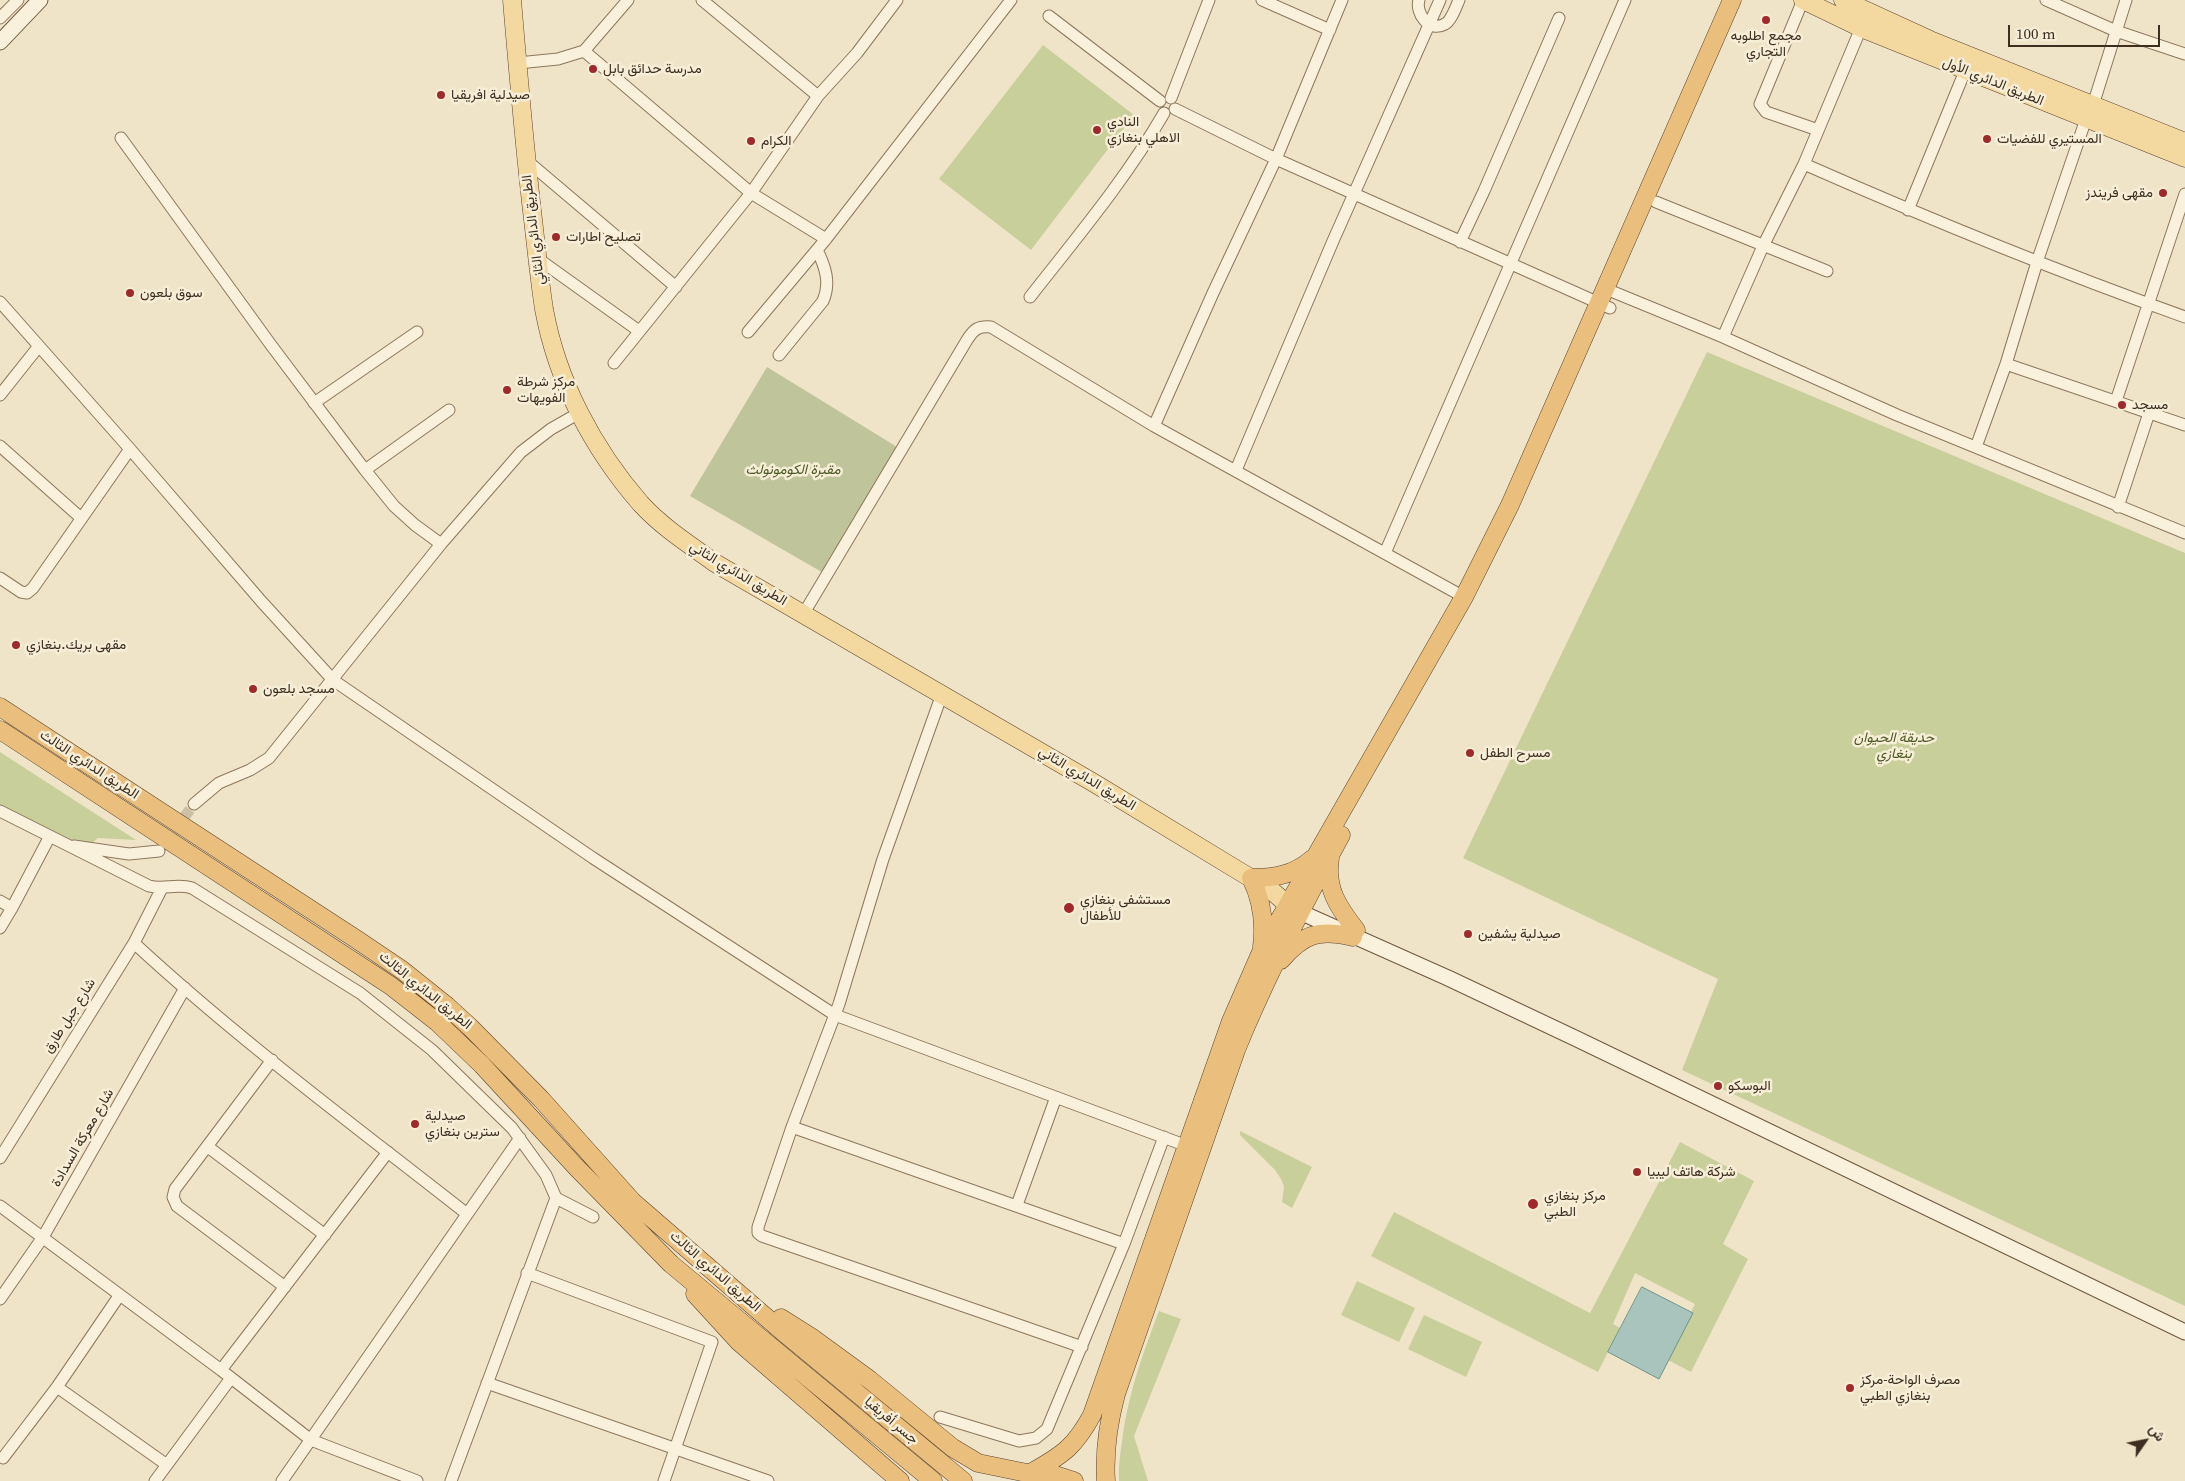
<!DOCTYPE html>
<html>
<head>
<meta charset="utf-8">
<style>
	body { margin:0 }
	#map { position:relative; width:2185px; height:1481px; overflow:hidden; background:#f0e4c8; font-family:"Source Serif 4",Vazirmatn,serif }
	canvas { display:block }
	.north { position:absolute; left:2120px; top:1416px; width:50px; height:50px; -webkit-text-stroke:4px #f7eed8; paint-order:stroke; rotate:57deg; font-size:14px; font-weight:700; line-height:20px; text-align:center; color:#3d2e20 }
	.north::after { content:''; display:block; margin:auto; width:18px; height:22px; background:#3d2e20; clip-path:polygon(50% 0,100% 100%,50% 72%,0 100%) }
	.scale { position:absolute; left:2008px; top:25px; width:152px; height:22px; box-sizing:border-box; border:2px solid #3d2e20; border-top:0; padding-left:6px; font-size:15px; line-height:18px; white-space:nowrap; color:#3d2e20; -webkit-text-stroke:4px #f7eed8; paint-order:stroke }
</style>
</head>
<body>
<div id="map">
<canvas width="2185" height="1481"></canvas>
<div class="north">ش</div>
<div class="scale">100 m</div>
</div>
<script>
const ctx = document.querySelector('canvas').getContext('2d');
ctx.lineJoin = 'round';
function paint(path, color) { ctx.fillStyle = color; ctx.fill(path, 'evenodd'); }
function strokePath(path, color, width, dash) { ctx.strokeStyle = color; ctx.lineWidth = width; ctx.lineCap = dash ? 'butt' : 'round'; ctx.setLineDash(dash || []); ctx.stroke(path); }
function label(font, color, halo, rows, align = 'center') {
  ctx.font = font + ' "Source Serif 4",Vazirmatn,serif'; ctx.lineWidth = 5; ctx.setLineDash([]); ctx.textBaseline = 'middle'; ctx.strokeStyle = halo; ctx.fillStyle = color; for (const [text, x, y, turn = 0] of rows) {
    ctx.save(); ctx.translate(x, y); ctx.rotate((+turn || 0) * Math.PI / 180); ctx.textAlign = isNaN(turn) ? turn : align; if (halo) ctx.strokeText(text, 0, 0); ctx.fillText(text, 0, 0); ctx.restore();
  }
}
paint(new Path2D(`
	M1043,45L1134,115L1031,250L939,179Z
	M1707,352L2185,553V1306L1682,1070L1718,979L1463,858Z
	M0,752L136,840L98,838L86,848L0,805Z
	M1240,1131L1312,1167L1292,1208L1282,1202L1284,1187L1281,1179L1275,1170L1240,1135Z
	M1680,1142L1754,1181L1723,1244L1748,1259L1691,1372L1668,1360L1695,1304L1635,1273L1613,1324L1620,1328L1598,1372L1371,1256L1394,1212L1590,1313Z
	M1357,1281L1415,1308L1399,1342L1341,1315Z
	M1159,1311L1181,1319L1134,1436L1148,1481H1119C1118,1468 1120,1455 1122,1442C1128,1394 1142,1356 1159,1311Z
	M1424,1315L1482,1342L1466,1377L1408,1349Z`), '#c9cf9b');
paint(new Path2D(`
	M767,367L902,450L827,575L690,496Z`), '#bfc49a');
const water = new Path2D(`
	M1642,1287L1693,1313L1659,1379L1608,1352Z`);
paint(water, '#a9c4bc');
strokePath(water, '#6f938a', 1);
strokePath(new Path2D(`
	M164,845L194,804`), '#ccc0a6', 11, [11, 5.5]);
const minor = new Path2D(`
	M702,0L818,96
	M1262,0L1330,30
	M1419,0C1415,13 1429,33 1445,24C1451,21 1456,7 1459,0
	M1803,0L1760,104L1766,112L1818,130
	M2046,0L2116,31L2185,54
	M1049,16L1160,101
	M0,18L18,0
	M584,51L751,193L826,239L748,332
	M518,63L558,59L584,51L628,0
	M1171,98L1209,0
	M2093,105L2126,0
	M1175,109L1276,159L1610,308
	M121,138L271,345L365,470L394,506L415,525L441,544
	M526,160L676,287
	M1804,164C1929,219 2056,271 2185,317
	M1656,202L1827,271
	M1908,210L1965,71
	M826,239L1011,0
	M1460,242L1484,191L1559,18
	M537,258L639,331
	M1606,289L1723,337L1897,415L2185,533
	M1030,297C1077,237 1126,179 1164,113
	M0,302L130,449L261,601L333,680L593,858L835,1015L1187,1146
	M1723,337L1763,246L1804,164L1861,28
	M779,355L823,301C831,283 825,266 817,250
	M614,363L751,193L818,96L857,53L897,0
	M2006,364L2185,425
	M0,395L39,346
	M2116,401L2185,194
	M314,403L417,332
	M1154,426L1213,293L1276,159L1342,0
	M0,446L81,518
	M1976,447L2006,364L2037,262L2086,119
	M365,470L449,410
	M1236,470L1333,241L1440,0
	M2118,507L2149,413
	M1385,553L1625,0
	M0,578L21,592L27,593L33,588L130,449
	M804,613L967,340C974,329 978,326 991,327L1154,426L1464,597
	M942,694L883,859L839,1004L792,1127L758,1227V1233L762,1236L1082,1347
	M194,804L219,783L250,770L269,758L441,544L521,452L551,429L579,413
	M0,811L149,886C164,890 177,883 192,888L360,993L432,1050L512,1128L546,1175L556,1198L593,1217
	M74,846L129,854L159,851
	M0,901L12,908L0,928
	M12,908L50,836
	M134,943C239,1040 355,1126 467,1214
	M272,1060L175,1189L173,1197L177,1206L285,1287
	M792,1127L1124,1244
	M208,1147L325,1235
	M0,1158L134,943L162,888
	M1017,1205L1056,1097
	M0,1206L221,1370L311,1440L417,1481
	M527,1273L712,1342L664,1481
	M0,1299L43,1237L185,988
	M221,1370L388,1152
	M487,1383L768,1481
	M57,1387L167,1465
	M940,1417L1019,1441L1036,1438L1047,1429L1124,1244L1164,1137
	M3,1458L57,1387L119,1296
	M155,1481L231,1378
	M282,1481L520,1138
	M451,1481L556,1198`);
const secondary = new Path2D(`
	M0,42L40,0
	M1300,912L1448,978L1577,1039L2185,1332`);
const primary = new Path2D(`
	M512,0C518,71 524,141 532,211C536,244 539,277 544,309C557,381 593,449 641,504C662,527 690,545 715,563L1094,783L1272,891L1288,905L1300,912
	M1803,0L1861,28L2185,158
	M1843,0L1930,40L2185,142`);
const trunk = new Path2D(`
	M0,707L356,939L402,970L447,1006L470,1027L541,1099L633,1202L782,1331L963,1481
	M0,730L391,986L437,1022L482,1065L577,1168L671,1264L933,1481
	M1330,858C1325,888 1338,907 1356,930
	M1262,947C1265,923 1262,900 1251,878C1274,878 1294,875 1312,859
	M1281,960C1304,933 1320,929 1353,937
	M695,1294L739,1342L900,1481
	M781,1318L811,1337L870,1380L953,1448L978,1463L1027,1473
	M1034,1471C1064,1454 1075,1446 1092,1415L1231,1021L1261,952L1464,597L1510,505L1732,0
	M1031,1472H1046L1074,1481
	M1106,1481C1104,1451 1108,1424 1116,1394L1236,1050C1266,976 1303,905 1341,835`);
strokePath(minor, '#8d765c', 13);
strokePath(secondary, '#6f573f', 17);
strokePath(primary, '#5b4430', 19);
strokePath(trunk, '#5b4430', 19);
strokePath(minor, '#faf1dc', 11);
strokePath(secondary, '#faf1dc', 15);
strokePath(primary, '#f3d9a0', 18);
strokePath(trunk, '#eabe7c', 18);
for (const [x, y, r, color] of [
	[1766,20,5,"#9e2a2b"],
	[593,69,5,"#9e2a2b"],
	[441,95,5,"#9e2a2b"],
	[1097,130,5,"#9e2a2b"],
	[1987,139,5,"#9e2a2b"],
	[751,141,5,"#9e2a2b"],
	[2163,193,5,"#9e2a2b"],
	[556,237,5,"#9e2a2b"],
	[130,293,5,"#9e2a2b"],
	[507,390,5,"#9e2a2b"],
	[2122,405,5,"#9e2a2b"],
	[16,645,5,"#9e2a2b"],
	[253,689,5,"#9e2a2b"],
	[1470,753,5,"#9e2a2b"],
	[1069,908,6,"#9e2a2b"],
	[1468,934,5,"#9e2a2b"],
	[1718,1086,5,"#9e2a2b"],
	[415,1124,5,"#9e2a2b"],
	[1637,1172,5,"#9e2a2b"],
	[1533,1204,6,"#9e2a2b"],
	[1850,1388,5,"#9e2a2b"]
]) { const dot = new Path2D(); dot.arc(x, y, r, 0, 2 * Math.PI); ctx.fillStyle = color; ctx.fill(dot); strokePath(dot, '#f7eed8', 2); }
label('14px', '#3d2e20', '#f7eed8', [
	["مجمع اطلوبه",1766,36,"center"],
	["التجاري",1766,52,"center"],
	["مدرسة حدائق بابل",603,69],
	["صيدلية افريقيا",451,95],
	["النادي",1107,122],
	["الاهلي بنغازي",1107,138],
	["المستيري للفضيات",1997,139],
	["الكرام",761,141],
	["مقهى فريندز",2153,193,"right"],
	["تصليح اطارات",566,237],
	["سوق بلعون",140,293],
	["مركز شرطة",517,382],
	["الفويهات",517,398],
	["مسجد",2132,405],
	["مقهى بريك.بنغازي",26,645],
	["مسجد بلعون",263,689],
	["مسرح الطفل",1480,753],
	["مستشفى بنغازي",1080,900],
	["للأطفال",1080,916],
	["صيدلية يشفين",1478,934],
	["البوسكو",1728,1086],
	["صيدلية",425,1116],
	["سترين بنغازي",425,1132],
	["شركة هاتف ليبيا",1647,1172],
	["مركز بنغازي",1544,1196],
	["الطبي",1544,1212],
	["مصرف الواحة-مركز",1860,1380],
	["بنغازي الطبي",1860,1396]
], 'left');
label('14px', '#3d2e20', '#f7eed8', [
	["الطريق الدائري الأول",1993,82,22],
	["الطريق الدائري الثاني",534,230,-97],
	["الطريق الدائري الثاني",738,574,31],
	["الطريق الدائري الثالث",89,765,33],
	["الطريق الدائري الثاني",1087,779,31],
	["الطريق الدائري الثالث",425,991,39],
	["شارع جبل طارق",70,1016,-58],
	["شارع معركة السدادة",83,1138,-60],
	["الطريق الدائري الثالث",715,1272,41],
	["جسر أفريقيا",891,1421,40]
]);
label('italic 14px', '#4d5a26', '#f7eed8', [
	["مقبرة الكومونولث",793,470],
	["حديقة الحيوان",1894,738],
	["بنغازي",1894,754]
]);
</script>
</body>
</html>
